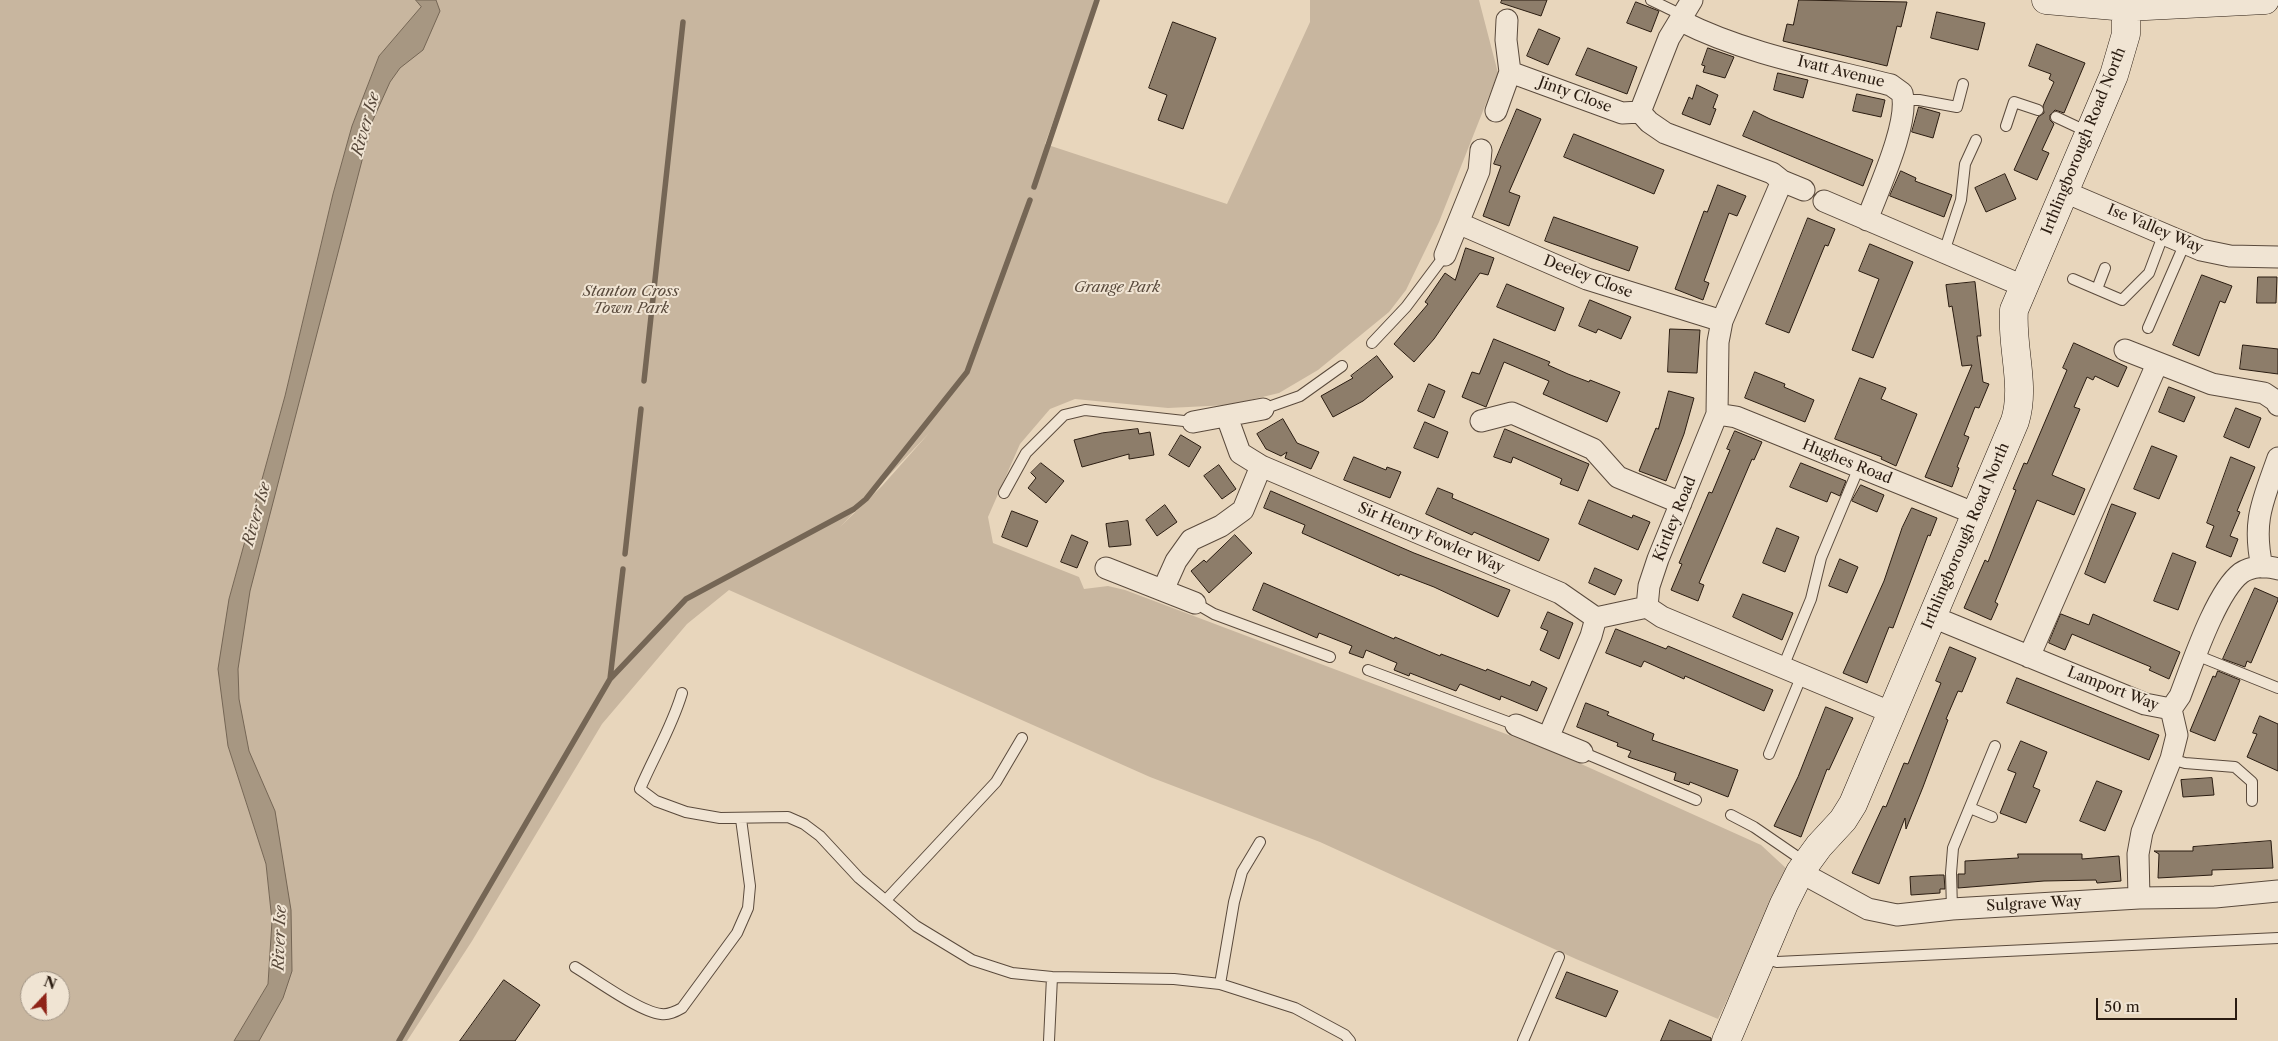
<!DOCTYPE html>
<html>
<head>
<meta charset="utf-8">
<style>
	body { margin:0 }
	#map { position:relative; width:2278px; height:1041px; overflow:hidden; background:#e8d6bc; font-family:"Libre Caslon Text",serif }
	canvas { display:block }
	.north { position:absolute; left:20px; top:971px; width:50px; height:50px; box-sizing:border-box; background:#f0e4d3; border:1px solid #a19485; border-radius:50%; rotate:21deg; font-size:14px; font-weight:700; line-height:20px; text-align:center; color:#2a1c11 }
	.north::after { content:''; display:block; margin:auto; width:18px; height:22px; background:#8f2418; clip-path:polygon(50% 0,100% 100%,50% 72%,0 100%) }
	.scale { position:absolute; left:2096px; top:998px; width:141px; height:22px; box-sizing:border-box; border:2px solid #2a1c11; border-top:0; padding-left:6px; font-size:15px; line-height:18px; white-space:nowrap; color:#2a1c11; -webkit-text-stroke:4px #f0e4d3; paint-order:stroke }
</style>
</head>
<body>
<div id="map">
<canvas width="2278" height="1041"></canvas>
<div class="north">N</div>
<div class="scale">50 m</div>
</div>
<script>
const ctx = document.querySelector('canvas').getContext('2d');
ctx.lineJoin = 'round';
function paint(path, color) { ctx.fillStyle = color; ctx.fill(path, 'evenodd'); }
function strokePath(path, color, width, dash) { ctx.strokeStyle = color; ctx.lineWidth = width; ctx.lineCap = dash ? 'butt' : 'round'; ctx.setLineDash(dash || []); ctx.stroke(path); }
function label(font, color, halo, rows, align = 'center') {
  ctx.font = font + ' "Libre Caslon Text",serif'; ctx.lineWidth = 4; ctx.setLineDash([]); ctx.textBaseline = 'middle'; ctx.strokeStyle = halo; ctx.fillStyle = color; for (const [text, x, y, turn = 0] of rows) {
    ctx.save(); ctx.translate(x, y); ctx.rotate((+turn || 0) * Math.PI / 180); ctx.textAlign = isNaN(turn) ? turn : align; if (halo) ctx.strokeText(text, 0, 0); ctx.fillText(text, 0, 0); ctx.restore();
  }
}
paint(new Path2D(`
	M0,0H416L422,7L379,56L352,126L333,194L285,396L229,599L228,746L266,864L272,921L268,984L234,1041H0ZM30,981H60V1011H30Z
	M434,0H1096L1045,144L1227,204L1310,22V0H1479L1498,73L1439,222L1406,290L1389,312L1318,370L1279,393L1229,405L1168,408L1075,399L1050,409L1020,444L988,517L993,543L1079,577L1084,589L1108,586L1125,590L1559,754L1761,845L1788,870L1718,1019L1576,959L1320,842L1150,777L729,590L687,624L602,724L472,941L407,1041H238L278,986L284,910L240,763L233,597L361,134ZM930,432L882,486L840,527Z`), '#c8b69f');
const water = new Path2D(`
	M416,0H436L440,11L423,50L400,68L390,82L372,122L250,591L238,669L239,699L249,751L275,811L291,910L292,971L283,998L259,1041H234L268,984L272,921L266,864L228,746L218,669L229,599L285,396L333,194L352,126L379,56L421,7Z`);
paint(water, '#a79782');
strokePath(water, '#756655', 1);
strokePath(new Path2D(`
	M1034,187L1097,0
	M644,381L683,22
	M625,554L641,409
	M610,679L686,599L854,509L866,499L967,372L1030,200
	M399,1041L610,679L623,569`), '#756655', 5.5);
const building = new Path2D(`
	M1502,0H1547L1541,16L1501,3Z
	M1799,0L1907,2L1901,27L1897,26L1887,66L1783,41L1787,24L1793,25Z
	M1636,2L1659,11L1651,32L1627,23Z
	M1937,12L1985,23L1978,50L1931,38Z
	M1173,22L1216,38L1183,129L1158,120L1167,95L1149,88Z
	M1539,29L1560,38L1548,65L1527,56Z
	M2037,44L2085,63L2064,113L2055,110L2050,115V120L2054,124L2042,150L2049,153L2037,180L2014,170L2038,117L2044,113L2043,106L2054,82L2049,79L2051,74L2029,66Z
	M1588,48L1637,67L1627,94L1576,75Z
	M1708,48L1734,57L1725,78L1703,72L1705,66L1702,65Z
	M1778,73L1808,80L1803,98L1774,90Z
	M1697,85L1718,95L1713,108L1716,109L1710,125L1682,114L1689,97L1692,99Z
	M1857,94L1885,100L1881,117L1853,111Z
	M1919,107L1940,113L1933,138L1912,132Z
	M1517,109L1541,119L1509,192L1520,196L1509,226L1483,216L1501,166L1494,164Z
	M1754,111L1770,119L1873,160L1863,186L1743,136Z
	M1574,134L1664,170L1654,194L1564,157Z
	M1901,171L1916,178L1915,181L1952,195L1944,217L1890,196Z
	M2005,174L2016,199L1986,212L1975,188Z
	M1718,185L1746,196L1737,216L1729,213L1704,281L1709,283L1703,300L1675,289L1704,211L1707,212Z
	M1554,217L1638,247L1629,271L1545,241Z
	M1808,218L1835,229L1828,246L1825,245L1789,333L1766,324Z
	M1870,244L1913,262L1873,358L1852,350L1879,279L1859,271Z
	M1466,248L1494,258L1488,275L1480,273L1434,339L1414,362L1394,344L1428,304L1425,302L1445,273L1455,280Z
	M2202,275L2232,286L2225,303L2220,301L2199,356L2173,345Z
	M2258,277H2277L2276,303H2257Z
	M1975,282L1981,336H1977L1983,382L1989,384L1979,408L1975,407L1964,435L1969,437L1957,467L1959,468L1952,487L1925,477L1972,365L1962,366L1952,306L1949,307L1946,285Z
	M1507,284L1564,308L1555,331L1497,307Z
	M1590,300L1631,317L1621,339L1598,329L1596,333L1579,326Z
	M1670,329L1700,330L1697,373L1668,372Z
	M1494,339L1550,362L1548,365L1568,374L1589,382L1590,380L1620,392L1607,422L1543,394L1549,381L1504,362L1486,407L1462,397L1472,372L1479,374Z
	M2074,343L2127,367L2118,387L2095,376L2093,380L2087,377L2074,407L2080,409L2052,475L2085,489L2074,515L2037,500L1995,602L1998,604L1991,620L1964,608L1985,560L1988,562L2016,490L2013,489L2024,463L2027,464L2067,370L2063,368Z
	M2243,345L2278,349V374L2240,369Z
	M1377,356L1393,377L1363,401L1333,417L1321,396L1353,378L1351,376Z
	M1755,372L1785,384L1784,387L1814,400L1805,422L1745,398Z
	M1860,378L1886,388L1881,399L1917,414L1896,466L1881,459L1882,457L1835,439Z
	M1429,384L1445,391L1434,418L1418,411Z
	M2169,387L2195,397L2184,422L2159,412Z
	M1669,391L1694,398L1684,434L1666,481L1639,471L1656,428L1658,429Z
	M2236,408L2261,418L2249,448L2224,437Z
	M1283,419L1297,443L1319,452L1311,469L1285,458L1287,452L1281,456L1266,449L1257,434Z
	M1425,422L1448,432L1438,458L1414,448Z
	M1138,429L1139,434L1150,432L1154,455L1129,459V454L1082,467L1074,440L1102,433Z
	M1505,429L1589,464L1578,491L1560,484L1562,479L1513,457L1511,463L1494,457Z
	M1735,431L1762,442L1754,460L1752,459L1699,583L1704,585L1698,601L1671,590L1682,564L1679,563L1709,492L1712,493L1730,450L1727,449Z
	M1181,435L1201,447L1189,467L1169,455Z
	M2152,446L2177,456L2159,499L2134,489Z
	M1354,457L1386,470L1387,467L1401,472L1390,498L1344,480Z
	M2231,457L2255,467L2237,511L2240,512L2230,536L2238,539L2231,557L2206,547L2214,526L2207,523Z
	M1041,463L1064,481L1046,503L1028,488L1036,478L1031,473Z
	M1801,463L1846,481L1840,496L1831,492L1827,502L1790,487Z
	M1219,465L1236,489L1222,499L1204,476Z
	M1861,485L1884,495L1877,512L1852,501Z
	M1438,488L1453,494L1452,498L1549,539L1539,561L1474,532L1472,535L1426,514Z
	M1271,491L1414,553L1510,590L1498,617L1434,587L1400,574L1399,576L1302,533L1305,525L1264,508Z
	M1589,500L1632,518L1633,515L1650,522L1638,550L1579,524Z
	M2112,504L2136,513L2105,583L2085,574Z
	M1165,505L1177,522L1157,536L1146,520Z
	M1912,508L1937,518L1930,536L1928,535L1893,628L1889,627L1867,683L1843,673L1884,581L1902,528Z
	M1012,511L1038,521L1027,547L1002,537Z
	M1128,521L1131,545L1109,547L1106,524Z
	M1777,528L1799,537L1785,572L1763,563Z
	M1072,535L1088,542L1077,568L1061,562Z
	M1235,535L1252,553L1209,593L1191,571L1204,560L1206,562Z
	M2173,553L2196,562L2178,610L2154,601Z
	M1840,559L1858,567L1847,593L1829,586Z
	M1595,568L1622,580L1615,595L1589,583Z
	M1264,583L1394,639L1395,637L1440,656L1441,654L1486,671L1487,669L1530,686L1532,681L1547,688L1537,711L1501,696L1500,700L1460,684L1456,691L1410,673L1409,676L1394,670L1397,663L1366,650L1363,658L1349,653L1352,646L1319,633L1317,638L1253,610Z
	M2255,588L2278,598V600L2251,663L2247,661L2245,667L2223,659Z
	M1743,594L1793,613L1782,640L1733,617Z
	M1548,612L1573,623L1559,659L1540,650L1548,631L1541,628Z
	M2061,614L2089,625L2093,614L2180,652L2169,679L2149,670L2151,667L2072,634L2065,650L2049,643Z
	M1616,629L1666,649L1668,646L1773,690L1764,711L1685,676L1684,679L1644,661L1641,667L1606,653Z
	M1950,647L1976,658L1962,692L1958,691L1946,719L1948,720L1923,787L1906,829L1905,818L1879,884L1852,873L1883,806L1886,807L1904,763L1908,764L1941,683L1936,681Z
	M2218,671L2240,680L2215,741L2190,731L2213,676L2215,677Z
	M2017,678L2159,735L2149,760L2007,703Z
	M1586,703L1609,712L1607,715L1654,734L1652,740L1738,770L1728,797L1690,782L1689,785L1674,780L1676,773L1628,757L1631,751L1617,746L1618,743L1577,727Z
	M1826,707L1853,718L1829,770L1827,769L1801,837L1774,826L1798,777Z
	M2260,716L2278,724V771L2247,757L2257,734L2253,733Z
	M2021,741L2047,752L2033,787L2040,790L2026,823L2000,813L2016,773L2008,770Z
	M2212,778L2214,795L2183,797L2181,780Z
	M2097,781L2122,791L2105,831L2080,821Z
	M2271,841L2273,868L2212,870V875L2158,878L2159,854L2154,851H2193V847Z
	M2018,854H2082V859L2119,856L2121,881L2097,883L2096,880L2044,881L1958,888V874H1965V861L2018,858Z
	M1939,875H1944L1945,889H1940V893L1911,895L1910,877Z
	M1567,972L1618,991L1606,1017L1556,998Z
	M504,980L540,1005L515,1041H460Z
	M1670,1020L1711,1038V1041H1661Z`);
paint(building, '#8d7d6a');
strokePath(building, '#2a1c11', 1);
const lane = new Path2D(`
	M1651,0L1684,16
	M1904,100H1919L1957,107L1963,84
	M2056,117L2088,132
	M2006,126L2014,102L2038,110
	M1944,252L1961,200L1965,164L1976,140
	M2073,279L2122,300L2149,273L2164,233
	M2097,289L2105,268
	M2148,328L2185,243
	M1372,343L1406,307L1445,255
	M1263,409L1300,396L1342,366
	M1004,493L1026,453L1064,415L1085,410L1193,422
	M1195,603L1214,614L1330,657
	M2196,655L2278,688
	M1783,667L1811,599L1821,558L1859,467
	M1368,670L1516,725
	M682,693C672,727 654,756 640,789L656,801L686,812L720,818L788,817L804,824L820,836L859,878L916,926L972,960L1012,973L1052,977L1174,979L1220,984L1295,1008L1345,1035L1350,1041
	M1582,752L1696,800
	M1769,754L1802,675
	M2171,759L2185,763L2235,767L2252,782V801
	M1970,808L1992,817
	M1731,815L1754,827L1805,862
	M886,900L996,782L1022,738
	M1952,909L1951,873L1953,848L1995,746
	M1763,958L1777,962L2278,938
	M575,967C595,979 640,1012 661,1014C669,1015 675,1012 682,1008L737,933L748,908L750,886L741,819
	M1220,984L1234,902L1242,872L1260,842
	M1049,1041L1052,977
	M1523,1041L1559,957`);
const street = new Path2D(`
	M1681,21C1746,54 1820,67 1891,85L1902,93C1910,122 1878,190 1867,220
	M1510,72L1622,113L1640,112
	M1496,111L1510,72L1506,40L1507,20
	M1640,112L1649,122L1665,133L1772,173L1782,181L1804,190
	M1640,112L1669,38L1692,0
	M2065,192L2201,250L2230,256L2278,257
	M1824,201L2023,286
	M1458,223L1587,279L1722,321
	M1445,255L1479,171L1481,150
	M2125,350L2212,384L2264,393L2276,401L2278,405
	M1717,414L1736,417L1976,514
	M1227,417L1240,453L1261,466L1560,593L1596,618
	M1481,421L1512,413L1593,449L1618,477L1681,503
	M1193,422L1263,409
	M2262,567C2252,520 2263,501 2278,458
	M1106,568L1195,603
	M1163,590L1176,561L1191,540L1221,526L1243,510L1261,466
	M1647,607L1649,586L1658,559L1717,414L1718,342L1722,321L1782,181
	M1647,607L1662,617L1890,712
	M1933,617L2145,704L2171,709L2180,696C2192,665 2216,592 2241,573C2251,566 2267,565 2278,569
	M1596,618L1647,607
	M2029,657L2157,364
	M1516,725L1582,752
	M1548,738L1591,636L1596,618
	M1800,872L1868,909L1897,915L1952,909L2139,898L2215,897L2278,891
	M2139,898L2138,854L2142,832L2171,759L2177,735L2171,709`);
const secondary = new Path2D(`
	M2046,0L2126,7L2265,0
	M1726,1041L1784,904L1800,872L1819,846L1843,820L1853,804L2015,421C2026,385 2011,347 2014,310L2114,75L2126,34V7`);
strokePath(lane, '#5a4a3c', 12);
strokePath(street, '#5a4a3c', 23);
strokePath(secondary, '#2a1c11', 29);
strokePath(lane, '#f0e4d3', 10);
strokePath(street, '#f0e4d3', 21);
strokePath(secondary, '#f0e4d3', 28);
label('15px', '#2a1c11', '#f0e4d3', [
	["Ivatt Avenue",1841,72,14],
	["Jinty Close",1575,95,20],
	["Irthlingborough Road North",2084,141,-68],
	["Ise Valley Way",2155,229,23],
	["Deeley Close",1588,277,21],
	["Hughes Road",1847,462,22],
	["Kirtley Road",1675,519,-68],
	["Irthlingborough Road North",1966,536,-67],
	["Sir Henry Fowler Way",1431,538,23],
	["Lamport Way",2113,689,21],
	["Sulgrave Way",2034,904,-3]
]);
label('italic 15px', '#594a3c', '#f0e4d3', [
	["Grange Park",1117,288],
	["Stanton Cross",631,292],
	["Town Park",631,309]
]);
label('italic 16px', '#564739', '#f0e4d3', [
	["River Ise",366,124,-74],
	["River Ise",257,514,-74],
	["River Ise",280,938,-88]
]);
</script>
</body>
</html>
